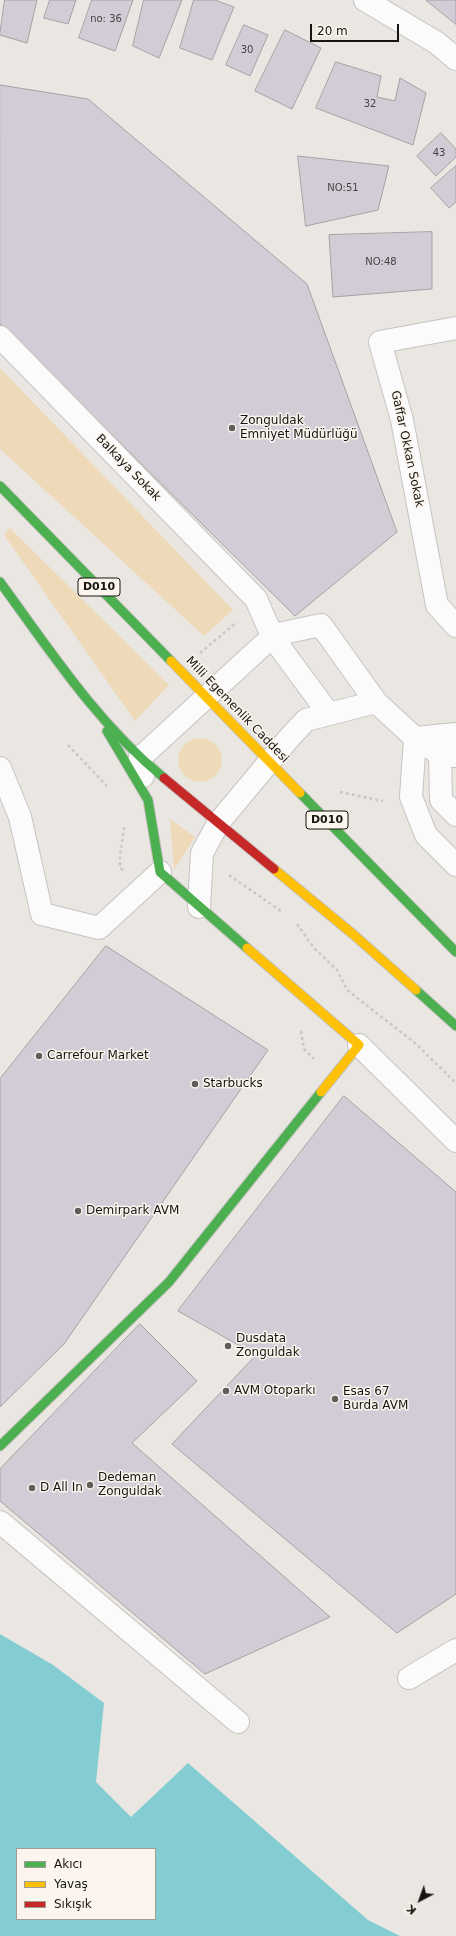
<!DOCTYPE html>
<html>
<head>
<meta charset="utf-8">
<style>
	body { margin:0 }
	#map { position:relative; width:456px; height:1936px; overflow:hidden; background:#eae7e3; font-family:"DejaVu Sans",sans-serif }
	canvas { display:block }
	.legend { position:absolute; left:16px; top:1848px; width:140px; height:72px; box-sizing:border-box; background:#fbf5ed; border:1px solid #9f9b95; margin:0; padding:5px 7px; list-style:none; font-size:12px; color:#161411 }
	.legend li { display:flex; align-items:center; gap:8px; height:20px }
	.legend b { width:20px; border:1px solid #9f9b95 }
	.north { position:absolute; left:400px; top:1880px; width:40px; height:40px; -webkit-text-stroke:3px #fbf5ed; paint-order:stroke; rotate:221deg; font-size:11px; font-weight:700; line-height:16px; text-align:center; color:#161411 }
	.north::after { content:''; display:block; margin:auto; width:14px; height:18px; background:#161411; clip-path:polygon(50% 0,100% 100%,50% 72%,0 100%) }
	.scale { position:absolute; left:310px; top:24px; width:89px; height:18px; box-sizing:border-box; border:2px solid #161411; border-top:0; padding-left:5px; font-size:12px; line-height:14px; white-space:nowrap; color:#161411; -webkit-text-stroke:3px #fbf5ed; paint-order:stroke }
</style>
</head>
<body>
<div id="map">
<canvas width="456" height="1936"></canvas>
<ul class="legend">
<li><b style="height:5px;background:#4caf50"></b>Akıcı</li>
<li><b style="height:5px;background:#ffc107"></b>Yavaş</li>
<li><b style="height:5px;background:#c62828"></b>Sıkışık</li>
</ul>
<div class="north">K</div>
<div class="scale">20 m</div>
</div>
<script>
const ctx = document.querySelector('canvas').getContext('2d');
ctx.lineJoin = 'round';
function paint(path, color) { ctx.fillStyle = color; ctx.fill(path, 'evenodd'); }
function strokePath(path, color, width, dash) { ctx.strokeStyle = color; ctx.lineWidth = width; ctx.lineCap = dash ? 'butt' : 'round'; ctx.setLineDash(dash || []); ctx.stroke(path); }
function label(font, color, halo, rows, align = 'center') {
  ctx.font = font + ' "DejaVu Sans",sans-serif'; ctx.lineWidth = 3; ctx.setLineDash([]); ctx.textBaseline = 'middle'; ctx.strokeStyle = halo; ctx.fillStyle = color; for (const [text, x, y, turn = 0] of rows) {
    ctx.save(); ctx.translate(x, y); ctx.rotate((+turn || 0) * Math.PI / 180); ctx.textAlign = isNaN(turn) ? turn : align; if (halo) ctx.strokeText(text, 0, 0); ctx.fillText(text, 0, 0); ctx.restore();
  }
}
paint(new Path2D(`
	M0,368L233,610L204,636L0,449Z
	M10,528L169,685L135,721L4,535Z
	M178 760a22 22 0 1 1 44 0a22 22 0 1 1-44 0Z
	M170,819L195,837L174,870Z`), '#eed9b9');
paint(new Path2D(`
	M0,1634L53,1665L104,1703L96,1782L131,1817L188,1763L368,1920L400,1936H0ZM17,1849H155V1919H17Z`), '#83ccd2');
const building = new Path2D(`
	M5,0H37L27,43L0,35Z
	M50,0H76L68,24L44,18Z
	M92,0H133L115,51L79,38Z
	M144,0H182L159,58L133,46Z
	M194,0H215L234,7L212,60L180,48Z
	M426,0H456V24Z
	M244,25L268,35L250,76L226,65Z
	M285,30L321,48L292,109L255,91Z
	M336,62L381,76L377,97L395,101L400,78L426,93L413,145L316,108Z
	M0,85L88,99L307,284L397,532L295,616L0,324Z
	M441,133L456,149V157L436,176L417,156Z
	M298,156L389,166L378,210L306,226Z
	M456,166V202L449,208L431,188Z
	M432,232V289L333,297L329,235Z
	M106,946L268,1050L64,1344L0,1407V1079Z
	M344,1096L456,1192V1594L397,1633L172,1444L256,1355L178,1311Z
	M140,1324L197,1381L132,1443L330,1617L205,1674L0,1501V1469Z`);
paint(building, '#d2ccd7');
strokePath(building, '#a4a2a2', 1);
const street = new Path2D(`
	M365,0L437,43L456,59
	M456,328L380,342L402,420L437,605L456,626
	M0,337L256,599L273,638L329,714
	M440,754L441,800L456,815
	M456,756L440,754L415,738L411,797L426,835L456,865
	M0,768L20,817L42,914L99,928L160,872
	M143,776L140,758L263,645L278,634L321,625L376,702L415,738L456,734
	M199,907L202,853L219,822L290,737L306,720L376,702
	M359,1045L456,1141
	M0,1522L238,1722
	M409,1678L456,1650`);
const fast = new Path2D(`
	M0,486L171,661
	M0,582C51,652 97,723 164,778
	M107,731L148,800L160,872L247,948
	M300,793L456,952
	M416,990L456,1026
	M0,1446L169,1282L321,1092`);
const slow = new Path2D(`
	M171,661L300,793
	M274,869L354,935L416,990
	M247,948L359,1045L321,1092`);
const jam = new Path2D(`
	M164,778L274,869`);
strokePath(street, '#c6c3c0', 24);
strokePath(fast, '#c6c3c0', 11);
strokePath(slow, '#c6c3c0', 11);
strokePath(jam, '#c6c3c0', 11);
strokePath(new Path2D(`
	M200,653L237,622
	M68,745L107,786
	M340,792L383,801
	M123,870L120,868V856L124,827
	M229,875L281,911
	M297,924L314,948L337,970L347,990L415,1043L456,1083
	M301,1031L304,1049L314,1059`), '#cac8c7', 2.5, [3, 3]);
strokePath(street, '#fcfbfb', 22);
strokePath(fast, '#4caf50', 9);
strokePath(slow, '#ffc107', 9);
strokePath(jam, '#c62828', 9);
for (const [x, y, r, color] of [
	[232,428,4,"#605e5a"],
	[39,1056,4,"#605e5a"],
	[195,1084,4,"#605e5a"],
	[78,1211,4,"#605e5a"],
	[228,1346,4,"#605e5a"],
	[226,1391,4,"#605e5a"],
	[335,1399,4,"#605e5a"],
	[90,1485,4,"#605e5a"],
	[32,1488,4,"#605e5a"]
]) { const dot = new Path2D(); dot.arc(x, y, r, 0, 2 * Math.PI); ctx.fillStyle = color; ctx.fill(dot); strokePath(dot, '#fbf5ed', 1.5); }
label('10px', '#454242', null, [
	["no: 36",106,19],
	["30",247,50],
	["32",370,104],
	["43",439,153],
	["NO:51",343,188],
	["NO:48",381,262]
]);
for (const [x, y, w] of [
	[99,587,42],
	[327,820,42]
]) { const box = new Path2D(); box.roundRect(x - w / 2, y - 9, w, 18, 3); ctx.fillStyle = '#fbf5ed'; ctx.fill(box); strokePath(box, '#161411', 1); }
label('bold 11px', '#161411', null, [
	["D010",99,587],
	["D010",327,820]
]);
label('12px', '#161411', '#fbf5ed', [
	["Zonguldak",240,421],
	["Emniyet Müdürlüğü",240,435],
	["Carrefour Market",47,1056],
	["Starbucks",203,1084],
	["Demirpark AVM",86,1211],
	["Dusdata",236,1339],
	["Zonguldak",236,1353],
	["AVM Otoparkı",234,1391],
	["Esas 67",343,1392],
	["Burda AVM",343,1406],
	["Dedeman",98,1478],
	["Zonguldak",98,1492],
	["D All In",40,1488]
], 'left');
label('12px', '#161411', '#fbf5ed', [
	["Gaffar Okkan Sokak",407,449,78],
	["Balkaya Sokak",128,468,46],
	["Milli Egemenlik Caddesi",237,710,46]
]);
</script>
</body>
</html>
